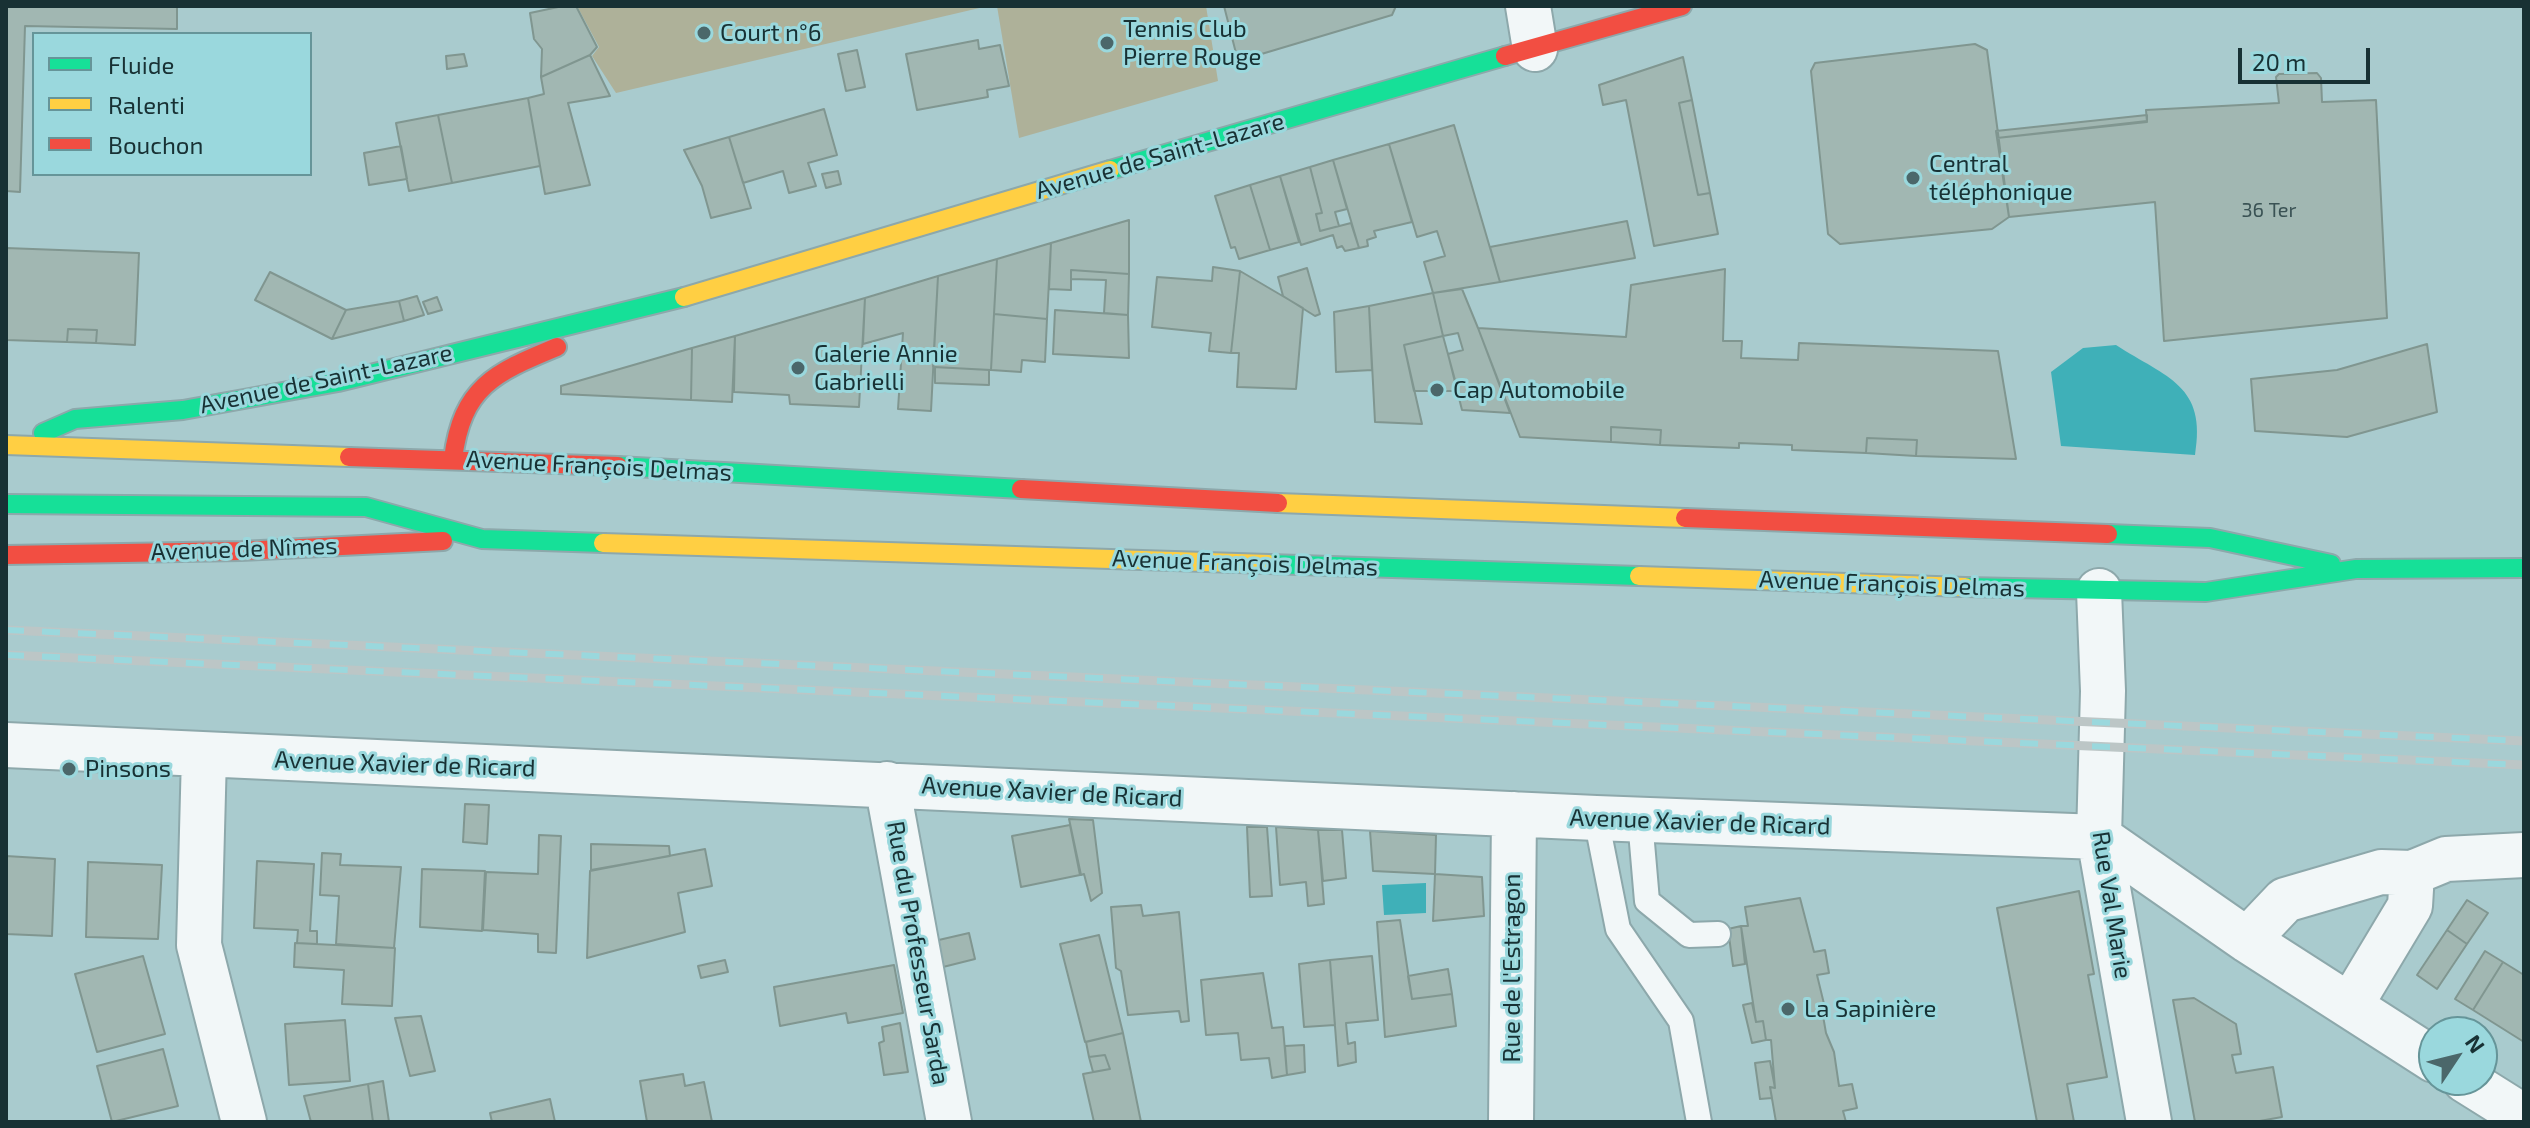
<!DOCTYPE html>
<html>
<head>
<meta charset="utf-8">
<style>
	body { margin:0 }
	#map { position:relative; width:2530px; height:1128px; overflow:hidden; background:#a9cbce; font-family:"Exo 2",sans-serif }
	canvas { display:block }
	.frame { position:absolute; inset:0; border:8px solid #183134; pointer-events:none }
	.legend { position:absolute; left:32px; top:32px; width:280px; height:144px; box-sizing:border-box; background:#9ad8dd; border:2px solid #669599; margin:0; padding:10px 14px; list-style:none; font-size:24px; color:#183134 }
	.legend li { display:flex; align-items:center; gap:16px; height:40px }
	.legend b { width:40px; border:2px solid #669599 }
	.north { position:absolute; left:2418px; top:1016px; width:80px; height:80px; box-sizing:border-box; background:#9ad8dd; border:2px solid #669599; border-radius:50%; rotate:55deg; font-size:22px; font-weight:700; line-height:32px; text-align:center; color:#183134 }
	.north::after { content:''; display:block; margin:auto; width:28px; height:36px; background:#4b676a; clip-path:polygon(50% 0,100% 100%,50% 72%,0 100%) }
	.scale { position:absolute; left:2238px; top:48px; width:132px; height:36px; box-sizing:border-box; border:4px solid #183134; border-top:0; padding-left:10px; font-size:24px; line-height:28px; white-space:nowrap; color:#183134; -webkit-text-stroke:6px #9ad8dd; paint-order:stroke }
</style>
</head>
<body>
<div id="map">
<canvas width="2530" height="1128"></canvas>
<div class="frame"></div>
<ul class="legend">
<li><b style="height:10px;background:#16e098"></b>Fluide</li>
<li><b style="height:10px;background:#ffcf43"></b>Ralenti</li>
<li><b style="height:10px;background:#f24e42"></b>Bouchon</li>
</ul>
<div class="north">N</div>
<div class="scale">20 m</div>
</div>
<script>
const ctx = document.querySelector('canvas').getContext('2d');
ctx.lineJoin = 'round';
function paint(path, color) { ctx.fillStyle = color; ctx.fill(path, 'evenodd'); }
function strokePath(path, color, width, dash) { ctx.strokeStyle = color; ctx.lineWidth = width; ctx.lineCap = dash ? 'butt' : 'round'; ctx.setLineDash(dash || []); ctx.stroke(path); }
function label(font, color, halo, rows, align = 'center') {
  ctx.font = font + ' "Exo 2",sans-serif'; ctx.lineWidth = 6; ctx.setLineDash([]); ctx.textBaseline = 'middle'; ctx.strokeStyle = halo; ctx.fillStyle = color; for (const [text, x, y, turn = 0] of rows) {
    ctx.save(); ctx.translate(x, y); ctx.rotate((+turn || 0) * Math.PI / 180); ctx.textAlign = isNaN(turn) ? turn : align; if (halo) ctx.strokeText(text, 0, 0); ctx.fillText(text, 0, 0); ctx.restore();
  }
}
paint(new Path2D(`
	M577,6H988L616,93L592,56L599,47Z
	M997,6H1206L1218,81L1019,138Z`), '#aeb199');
paint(new Path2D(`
	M2116,345C2167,378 2207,385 2195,455L2061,446L2051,372L2083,348Z
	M1426,883V913L1384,915L1382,885Z`), '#3fb0b8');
const building = new Path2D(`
	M6,6H177V29L25,26L20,192L6,191Z
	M563,6H576L597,47L590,55L541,77L542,49L534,39L530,13Z
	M1224,6H1396L1392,15L1238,61Z
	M978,40L979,49L1000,45L1009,86L987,90L988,97L917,110L906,54Z
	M1975,44L1987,50L2009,217L1992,229L1840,244L1828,234L1811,71L1815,63Z
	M857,50L865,87L846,91L838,54Z
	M464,54L467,66L447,69L446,56Z
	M590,55L610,96L568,103L590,185L545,194L528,98L544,94L541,77Z
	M1683,57L1692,100L1679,103L1698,195L1710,193L1718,234L1654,246L1626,100L1603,105L1599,85Z
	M2317,73L2321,78L2322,102L2376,100L2387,318L2164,341L2155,202L2009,217L1997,138L2147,122L2146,110L2279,103L2276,77L2279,74Z
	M528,98L540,166L452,183L438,115Z
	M1692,100L1710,193L1698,195L1679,103Z
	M824,109L837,155L808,163L816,186L789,193L783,171L743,183L729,137Z
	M438,115L452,183L409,191L396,123Z
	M2147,115V121L1997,138L1996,131Z
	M1454,125L1500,282L1433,293L1424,262L1445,256L1437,231L1417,237L1389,144Z
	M729,137L751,208L711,218L702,186L684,150Z
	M1389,144L1412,222L1374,231L1376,237L1367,240L1368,246L1359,248L1333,160Z
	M401,146L407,179L369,185L364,153Z
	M1333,160L1347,209L1335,212L1339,226L1320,231L1316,214L1322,213L1310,167Z
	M1310,167L1322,213L1316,214L1320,231L1351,223L1359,248L1345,251L1342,246L1337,248L1333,235L1301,245L1280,176Z
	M838,171L841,184L826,188L822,174Z
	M1280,176L1299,242L1270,250L1250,185Z
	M1250,185L1270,250L1239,259L1235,247L1231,248L1215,196Z
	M1129,220V274L1071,270V290L1049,289L1051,243Z
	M1627,221L1635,258L1500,282L1490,247Z
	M1051,243L1047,319L994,314L997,259Z
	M6,248L139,253L135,345L96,343L97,330L68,329L67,342L6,340Z
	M997,259L991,370L933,367L938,276Z
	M1213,267L1240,271L1231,353L1209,351L1211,333L1152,327L1157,277L1212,281Z
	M1307,268L1320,314L1315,316L1283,296L1278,277Z
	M1725,269L1723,341H1742L1741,358L1798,360L1799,343L1998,351L2016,459L1916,456L1917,440L1867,438L1866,453L1792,450V445L1739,443V448L1660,445L1661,430L1611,427V442L1520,437L1478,328L1626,337L1631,285Z
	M1071,270L1129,274L1128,315L1104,313L1106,280L1071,279Z
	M1240,271L1303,308L1296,389L1237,387L1239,353H1231Z
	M270,272L346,310L332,339L255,300Z
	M938,276L931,411L898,409L903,333L863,344L865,298Z
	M1462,289L1478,328L1510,413L1462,410L1448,354L1463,350L1458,333L1443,336L1433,293Z
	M1433,293L1443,336L1404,345L1422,424L1375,422L1369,306Z
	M417,296L424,315L404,321L399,301Z
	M437,297L442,310L428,314L423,302Z
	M865,298L859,407L790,404L789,395L734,392L735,336Z
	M399,301L404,321L332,339L346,310Z
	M1369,306L1372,370L1336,372L1334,312Z
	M1055,310L1128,315L1129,358L1053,354Z
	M994,314L1047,319L1045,362L1022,360L1021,372L991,370Z
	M68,329L97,330L96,343L67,342Z
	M735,336L732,402L691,400L692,348Z
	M1443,336L1458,391H1414L1404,345Z
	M2427,344L2437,412L2347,437L2255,431L2251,379L2337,370Z
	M692,348L691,400L561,394V386Z
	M935,367L989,370V385L935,383Z
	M1611,427L1661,430L1660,445L1611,442Z
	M1867,438L1917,440L1916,456L1866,453Z
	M465,804L489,805L487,844L463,842Z
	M1069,819L1093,820L1102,893L1091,901L1084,874L1081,875Z
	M1070,825L1080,875L1021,887L1012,836Z
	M1247,827H1267L1272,896L1250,897Z
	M1276,827L1318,830L1324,904L1308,906L1306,882L1280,885Z
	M1318,830H1342L1346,878L1323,881Z
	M1370,831L1436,835L1435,874L1373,871Z
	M539,835L561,836L556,953L538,952V934L483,930L486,872L538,874Z
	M591,844L669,846L670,856L591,870Z
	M705,849L712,886L678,893L685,932L587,958L590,871Z
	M322,853L341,854L340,865L401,867L394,948L336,944L339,896L320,895Z
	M6,856L55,859L52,936L6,934Z
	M257,861L314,864L310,931H317V944L297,943L298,930L254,928Z
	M88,862L162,865L158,939L86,937Z
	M422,869L485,871L482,931L420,927Z
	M1435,874L1482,877L1484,916L1433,921Z
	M2079,891L2094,974L2088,975L2107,1077L2067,1084L2074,1122H2037L1997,908Z
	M1800,898L1814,952L1825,950L1829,973L1817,975L1825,1008L1822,1010L1826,1033L1834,1052L1839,1086L1852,1084L1857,1108L1843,1111L1846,1122H1776L1770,1087L1775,1088L1771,1040H1766L1763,1021L1756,1022L1741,926H1748L1745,907Z
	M2467,900L2488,913L2467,944L2447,930Z
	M1141,905L1143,916L1179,912L1189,1021L1181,1022L1179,1011L1128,1015L1121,971L1116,968L1111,907Z
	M1400,920L1412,999L1452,994L1456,1026L1385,1037L1377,922Z
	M1741,926L1745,964L1733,966L1728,929Z
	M2447,930L2467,944L2437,989L2417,975Z
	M969,933L975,959L935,969L930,942Z
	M1099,935L1123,1033L1085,1042L1060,944Z
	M295,943L395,948L392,1006L342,1004L344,970L294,967Z
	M2485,951L2503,962L2473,1010L2455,999Z
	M143,956L165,1034L97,1052L75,974Z
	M1372,956L1378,1020L1346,1023L1348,1044L1355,1042L1356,1062L1338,1066L1330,960Z
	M725,960L728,972L701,978L698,966Z
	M1330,960L1335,1025L1304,1027L1299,964Z
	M2503,962L2524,975V1042L2473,1010Z
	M894,965L903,1013L848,1023L846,1013L780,1026L774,987Z
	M1448,969L1452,994L1412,999L1408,976Z
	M1263,973L1272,1028L1283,1027L1287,1075L1272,1078L1269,1058L1241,1060L1238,1033L1206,1035L1201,980Z
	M2194,998L2236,1024L2241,1054L2232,1055L2236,1073L2273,1067L2282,1117L2254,1122H2195L2173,1000Z
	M1752,1003L1756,1022L1763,1021L1766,1040L1752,1043L1743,1005Z
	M421,1016L435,1071L410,1076L395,1018Z
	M345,1020L350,1081L289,1085L285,1024Z
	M900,1023L908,1072L884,1075L879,1043L884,1041L882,1027Z
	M1123,1033L1141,1122H1094L1083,1074L1110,1069L1105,1055L1089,1057L1086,1042Z
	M1304,1045L1305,1072L1287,1075L1285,1046Z
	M163,1049L178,1106L112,1122L97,1066Z
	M1105,1055L1110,1069L1093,1072L1089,1057Z
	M1770,1061L1775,1088L1770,1087L1772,1098L1760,1099L1755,1063Z
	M683,1074L685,1086L704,1082L712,1122H647L640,1081Z
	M383,1081L389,1122H373L368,1084Z
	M368,1084L373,1122H311L304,1096Z
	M550,1099L555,1122H492L490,1113Z`);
paint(building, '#a1b7b2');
strokePath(building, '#809690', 2);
const lane = new Path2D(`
	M1596,818L1618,929L1681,1021L1699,1122
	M1640,820L1647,901L1689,935L1718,934`);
const street = new Path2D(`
	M1528,6L1535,49
	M2099,591L2103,691L2099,837L2149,1122
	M6,745L1596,818L2099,837
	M204,755L199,945L244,1122
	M887,784L949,1122
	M2099,837L2247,940L2434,1060
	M2247,940L2285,900L2381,872L2412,873L2446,859L2524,855
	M2350,1006L2410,906L2412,873
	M2465,1080L2524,1117
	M1511,1122L1514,814`);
const fast = new Path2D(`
	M1110,170L1505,56
	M43,433L75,419L183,410L338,382L684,297
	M618,466L1021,489
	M6,504L366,507L482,539L603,543
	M2108,534L2210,538L2331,564
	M1269,564L1639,576
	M1965,587L2206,592L2356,569L2524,568`);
const slow = new Path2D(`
	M684,297L1110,170
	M6,445L349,457
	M1278,503L1685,518
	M603,543L1269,564
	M1639,576L1965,587`);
const jam = new Path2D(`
	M1505,56L1682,6
	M349,457L618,466
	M453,459C462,387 494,373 557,347
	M1021,489L1278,503
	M1685,518L2108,534
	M6,555L241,551L443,541`);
strokePath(lane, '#8da8ab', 28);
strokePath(street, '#8da8ab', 48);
strokePath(fast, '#8da8ab', 22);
strokePath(slow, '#8da8ab', 22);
strokePath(jam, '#8da8ab', 22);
strokePath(lane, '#f2f7f8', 24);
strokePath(street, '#f2f7f8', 44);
strokePath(fast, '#16e098', 18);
strokePath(slow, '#ffcf43', 18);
strokePath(jam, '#f24e42', 18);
const rail = new Path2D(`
	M6,630L2524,741
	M6,655L2524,765`);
strokePath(rail, '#bcc6c6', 9);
strokePath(rail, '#9ad8dd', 6, [18]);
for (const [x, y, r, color] of [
	[704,33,8,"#4b676a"],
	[1107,43,8,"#4b676a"],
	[1913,178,8,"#4b676a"],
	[798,368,8,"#4b676a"],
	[1437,390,8,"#4b676a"],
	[69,769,8,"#4b676a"],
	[1788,1009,8,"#4b676a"]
]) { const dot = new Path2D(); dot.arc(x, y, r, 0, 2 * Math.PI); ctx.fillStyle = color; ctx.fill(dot); strokePath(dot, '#9ad8dd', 3); }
label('20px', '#3a5254', null, [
	["36 Ter",2269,210]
]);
label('24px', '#183134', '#9ad8dd', [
	["Tennis Club",1123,29],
	["Pierre Rouge",1123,57],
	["Court n°6",720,33],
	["Central",1929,164],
	["téléphonique",1929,192],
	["Galerie Annie",814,354],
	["Gabrielli",814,382],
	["Cap Automobile",1453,390],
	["Pinsons",85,769],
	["La Sapinière",1804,1009]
], 'left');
label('24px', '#183134', '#9ad8dd', [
	["Avenue de Saint-Lazare",1160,156,-16],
	["Avenue de Saint-Lazare",326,379,-12],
	["Avenue François Delmas",599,466,3],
	["Avenue de Nîmes",244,549,-2],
	["Avenue François Delmas",1245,563,2],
	["Avenue François Delmas",1892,584,2],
	["Avenue Xavier de Ricard",405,764,2],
	["Avenue Xavier de Ricard",1052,792,3],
	["Avenue Xavier de Ricard",1700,822,2],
	["Rue Val Marie",2112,905,81],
	["Rue du Professeur Sarda",918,953,80],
	["Rue de l'Estragon",1512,968,-90]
]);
</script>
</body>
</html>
